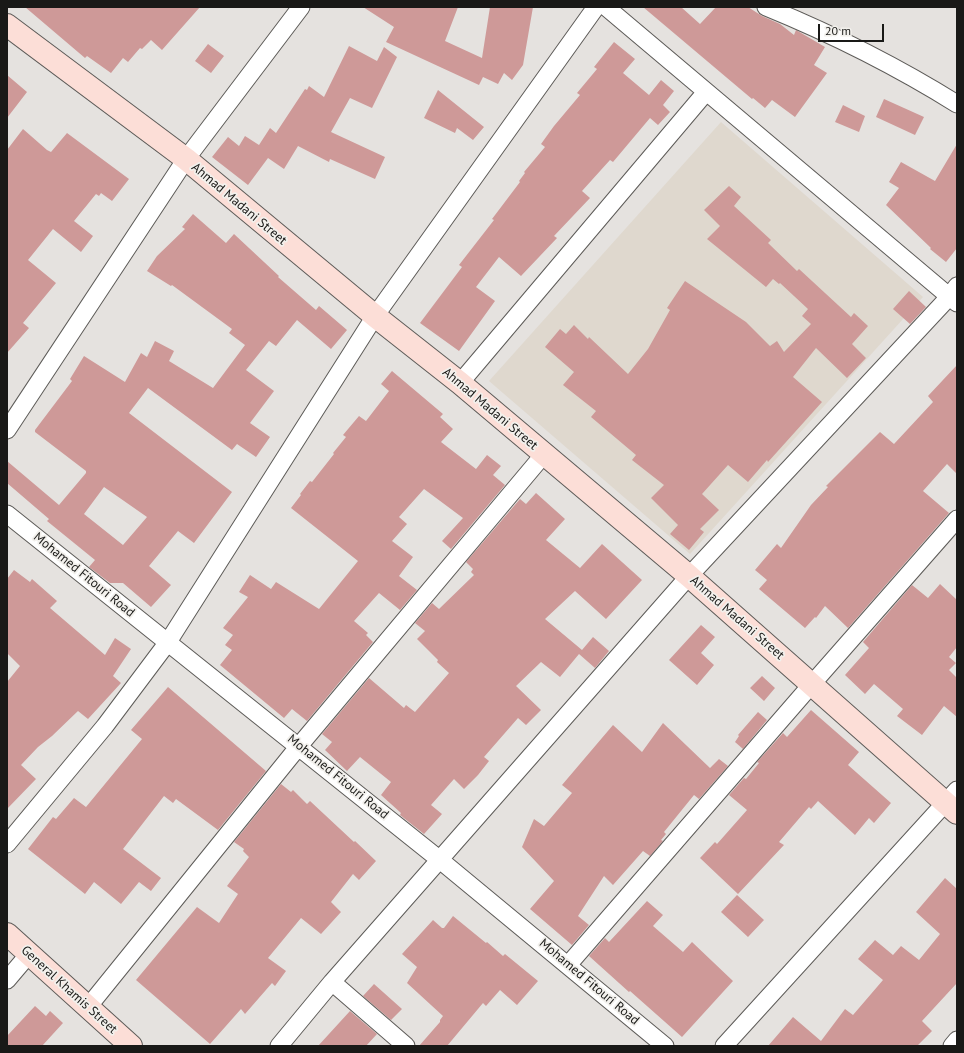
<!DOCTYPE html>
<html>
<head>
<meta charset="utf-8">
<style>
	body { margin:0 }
	#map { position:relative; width:964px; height:1053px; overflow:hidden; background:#e5e2df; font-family:"PT Sans",sans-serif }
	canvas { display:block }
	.frame { position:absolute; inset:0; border:8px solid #191917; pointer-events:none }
	.scale { position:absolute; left:818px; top:24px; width:66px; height:18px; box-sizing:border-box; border:2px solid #191917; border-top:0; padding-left:5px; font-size:12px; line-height:14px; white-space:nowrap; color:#191917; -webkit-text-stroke:3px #f2f0ec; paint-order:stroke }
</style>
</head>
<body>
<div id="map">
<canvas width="964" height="1053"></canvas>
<div class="frame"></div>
<div class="scale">20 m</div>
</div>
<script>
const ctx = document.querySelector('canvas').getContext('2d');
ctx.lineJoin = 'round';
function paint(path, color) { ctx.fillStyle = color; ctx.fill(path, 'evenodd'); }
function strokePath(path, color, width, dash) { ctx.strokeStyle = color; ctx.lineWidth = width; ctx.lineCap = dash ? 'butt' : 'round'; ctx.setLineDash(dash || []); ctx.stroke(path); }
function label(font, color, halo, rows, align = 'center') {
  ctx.font = font + ' "PT Sans",sans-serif'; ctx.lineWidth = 3.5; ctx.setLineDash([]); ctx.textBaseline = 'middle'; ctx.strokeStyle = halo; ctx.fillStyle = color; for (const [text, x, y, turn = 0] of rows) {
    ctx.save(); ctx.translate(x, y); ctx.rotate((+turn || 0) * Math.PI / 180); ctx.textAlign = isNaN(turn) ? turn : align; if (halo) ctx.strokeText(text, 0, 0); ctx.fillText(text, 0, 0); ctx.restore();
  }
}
paint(new Path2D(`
	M721,122L923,297L690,554L489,381Z`), '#dfd8ce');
paint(new Path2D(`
	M25,7H200L162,50L151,40L142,49L140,48L128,62L123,58L111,73L87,56L85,58Z
	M363,7H458L445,41L482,58L490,7H533L523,65L512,80L504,73L498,84L483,77L479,85L386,42L394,27Z
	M643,7H681L700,24L716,7H748L762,16L780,24L794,35L796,30L825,47L814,65L827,73L795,117L772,100L765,108L753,98L752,99Z
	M614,42L635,59L623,73L649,95L661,80L674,91L663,105L670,112L658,125L650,118L613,162L610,160L582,191L590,198L554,236L557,238L521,276L499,257L476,287L495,301L459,351L420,323L462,267L459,265L494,220L492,219L520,182L519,181L525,173L524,172L545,147L541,144L554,126L580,95L577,93L597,69L594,67Z
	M208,44L224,56L211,73L195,61Z
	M349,46L377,61L384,47L397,57L372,108L350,98L331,132L385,157L375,179L330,159L329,162L298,146L284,169L268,158L248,185L212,157L228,137L239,146L245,136L259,145L270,128L276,133L305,89L307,90L309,86L324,97Z
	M7,75L27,92L7,118Z
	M438,90L484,127L473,140L457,128L455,133L424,118Z
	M884,99L924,117L915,135L876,117Z
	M843,105L865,116L859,132L835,122Z
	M23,129L47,150L51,152L67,133L129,179L112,201L101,193L99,196L96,194L74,221L93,236L81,252L53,229L28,260L56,283L23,323L29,328L7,353V150Z
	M957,144V248L946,262L930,249L931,248L886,205L899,188L889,182L901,162L935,181Z
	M729,186L741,197L734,206L771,240L768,243L797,271L799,269L851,317L854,313L868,326L852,344L866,358L847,378L816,348L793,377L822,402L768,462L767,460L748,482L728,465L702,494L719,510L700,529L704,532L689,550L670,534L678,525L651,498L664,485L632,460L636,455L591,417L596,411L563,385L574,372L545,347L560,329L566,334L574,325L588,339L589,337L628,374L648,349L670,310L667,308L685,281L746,322L770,346L777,341L784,352L811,324L802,316L808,309L780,283L779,284L773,279L766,287L707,239L720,226L704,210Z
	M193,214L226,243L234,234L279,276L278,277L316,310L319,306L347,330L331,349L297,320L276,346L269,341L246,370L274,391L250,423L270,437L256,457L237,444L232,450L148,388L129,413L232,492L194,543L178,531L149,566L171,585L151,607L123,583H110L89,567L95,560L47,521L49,519L7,483V461L59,505L86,473V471L35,432V430L72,381L70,379L84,356L125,382L141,353L147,357L155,341L174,351L169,361L213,388L245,345L229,333L232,329L172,285L171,286L147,271L157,256L185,229L182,227ZM104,487L147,517L123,545L84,514Z
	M909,291L926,307L910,324L893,309Z
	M957,365V474L947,464L923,491L949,513L848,628L825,606L816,618L815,617L805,628L759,589L767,580L755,570L777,544L781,548L811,505L828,487L826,486L880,432L894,444L933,402L928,396Z
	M392,371L443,414L440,417L453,429L441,442L476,469L487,455L501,466L493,475L505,485L451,549L442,541L463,518L424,489L399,517L407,524L392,541L413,557L399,576L417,590L400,610L379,593L354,621L368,633L366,635L373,642L307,721L292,709L284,718L220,665L232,650L225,645L233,635L223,628L248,597L239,592L250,575L271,589L276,582L319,609L358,561L291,508L301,495L300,494L310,481L312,482L334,454L333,453L346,437L343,435L359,416L366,421L389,391L381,384Z
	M536,493L565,519L546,540L580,568L602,544L642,580L606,619L575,591L545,619L582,650L593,637L609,651L595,668L579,654L560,677L541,662L516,686L541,710L526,725L518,718L484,757L489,761L478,775L464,789L454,779L431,805L442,814L424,834L400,815L401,813L381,795L391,782L360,757L347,771L325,750L332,742L322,734L369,678L404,708L406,705L415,712L449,673L437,662L438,660L417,639L425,631L415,623L432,603L439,609L474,575L471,572L473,569L466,562L520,499L526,504Z
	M14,570L30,582L32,579L57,601L50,608L105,655L115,638L131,649L113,676L121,683L88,719L78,711L52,736L38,747L21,765L36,779L7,809V682L20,666L7,653V579Z
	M940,584L957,600V647L949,657L956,663L949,670L957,678V717L944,706L922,735L897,716L903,709L874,684L865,694L845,675L869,648L863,642L912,585L928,598Z
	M701,625L715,637L701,653L714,665L697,685L669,660Z
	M762,676L775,688L764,701L750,688Z
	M168,687L266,771L218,830L176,799L173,803L164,796L123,849L161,878L151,891L139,882L121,904L94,882L85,894L28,849L53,817L56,819L74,798L86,807L142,739L131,730Z
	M811,710L859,752L848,765L891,803L874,823L869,818L855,835L818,801L811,809L809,807L779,842L784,845L738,894L700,858L715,842L717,844L747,810L729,795L744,778L746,779L759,763L757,762L783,733L787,737Z
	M758,712L767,720L743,749L735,742L739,736L738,735Z
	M663,723L710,768L719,759L728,766L699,799L694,795L664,832L666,834L661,840L663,841L650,856L643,851L613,885L604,876L578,916L589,925L572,945L530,909L554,881L522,847L534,819L544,826L572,793L562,785L613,725L642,752Z
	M281,784L291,792L293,790L307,804L310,801L354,842L355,841L376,861L359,880L353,874L331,902L341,912L321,934L301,918L268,958L286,971L275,986L272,983L245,1014L241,1009L210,1044L136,980L197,907L219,923L238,894L227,886L249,857L243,851L244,849L234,842Z
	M945,878L957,889V983L922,1021L932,1031L917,1046H768L793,1017L821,1041L845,1009L853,1015L883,980L858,959L875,940L893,955L901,946L919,960L940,934L916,912Z
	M737,895L764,920L748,937L721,912Z
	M647,901L663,915L653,926L683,952L692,942L733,981L682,1037L630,991L629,992L589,956L605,938L609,942Z
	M453,916L486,943L487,942L503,956L505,954L538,981L517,1005L500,990L486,1006L483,1003L447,1046H419L440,1022V1020L443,1016L407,983L417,967L402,954L433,920L442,928H444Z
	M374,984L402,1009L391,1020L363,996Z
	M35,1006L46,1016L50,1011L63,1023L42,1046H7V1036Z
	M350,1011L377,1034L366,1046H318Z`), '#ce9998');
const street = new Path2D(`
	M606,7L957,303
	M766,7C832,34 896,66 957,104
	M460,383L706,92
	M7,430L186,159L301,7
	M7,514L440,860L665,1046
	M7,844L105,726L168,642L375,316L596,7
	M568,965L812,684L957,519
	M7,980L29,954
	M332,982L406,1046
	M88,1007L299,746L545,453
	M279,1046L332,982L689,576L949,297L957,286
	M724,1046L957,790
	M952,1046L957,1040`);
const secondary = new Path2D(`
	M7,25L186,159L375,316L460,383L689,576L957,813
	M7,934L131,1046`);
strokePath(street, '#5d5b58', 19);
strokePath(secondary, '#5d5b58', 24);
strokePath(street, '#fff', 17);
strokePath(secondary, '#fcded7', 22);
label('13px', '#191917', '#f2f0ec', [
	["Ahmad Madani Street",239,204,40],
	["Ahmad Madani Street",490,409,40],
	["Mohamed Fitouri Road",84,575,39],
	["Ahmad Madani Street",737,618,41],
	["Mohamed Fitouri Road",338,777,39],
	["Mohamed Fitouri Road",589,982,40],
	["General Khamis Street",69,990,42]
]);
</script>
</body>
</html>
